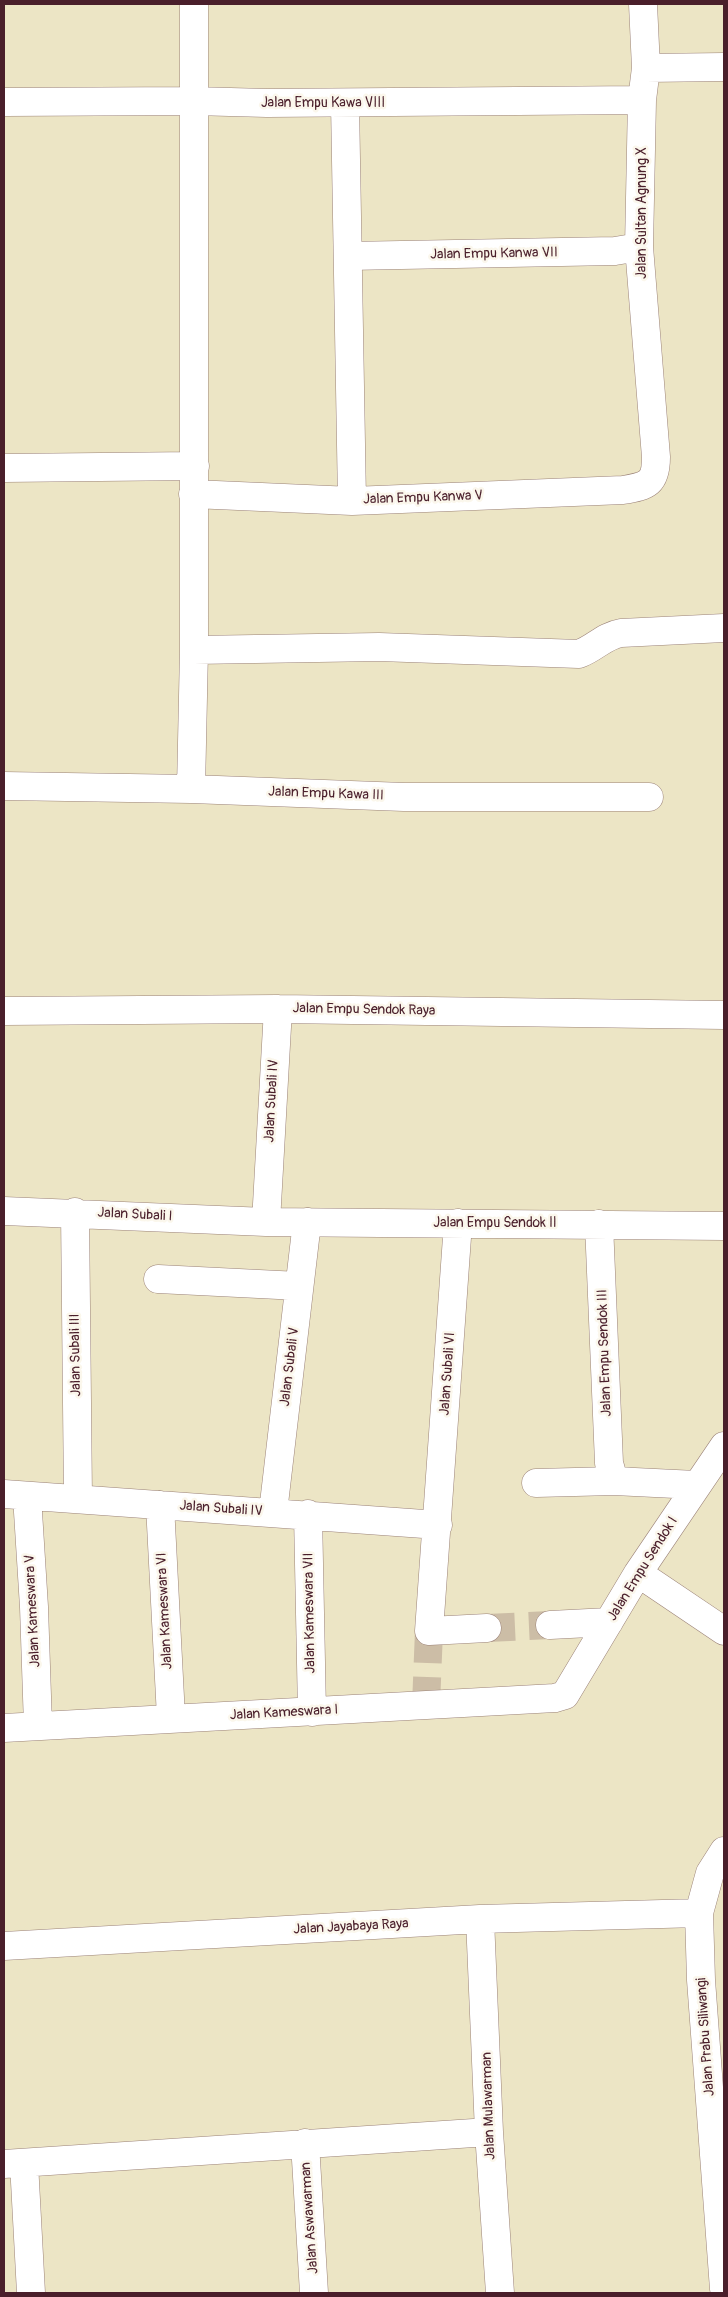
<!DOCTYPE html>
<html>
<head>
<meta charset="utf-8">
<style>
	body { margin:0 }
	#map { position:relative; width:728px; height:2297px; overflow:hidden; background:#ece5c5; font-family:Pangolin,sans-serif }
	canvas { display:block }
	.frame { position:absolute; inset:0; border:5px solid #4a1f2b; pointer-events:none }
</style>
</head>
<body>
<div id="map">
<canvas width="728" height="2297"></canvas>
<div class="frame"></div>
</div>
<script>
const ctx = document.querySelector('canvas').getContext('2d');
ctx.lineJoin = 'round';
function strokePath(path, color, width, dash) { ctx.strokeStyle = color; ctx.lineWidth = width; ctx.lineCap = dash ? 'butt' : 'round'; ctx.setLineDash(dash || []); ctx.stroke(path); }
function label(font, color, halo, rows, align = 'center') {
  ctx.font = font + ' Pangolin,sans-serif'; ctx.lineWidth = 5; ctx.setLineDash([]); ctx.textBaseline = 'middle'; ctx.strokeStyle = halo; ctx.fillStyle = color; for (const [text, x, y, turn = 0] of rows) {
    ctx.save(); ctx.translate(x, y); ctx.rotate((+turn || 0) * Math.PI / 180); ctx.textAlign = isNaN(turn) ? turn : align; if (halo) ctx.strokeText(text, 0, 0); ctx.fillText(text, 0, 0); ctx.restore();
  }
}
strokePath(new Path2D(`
	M487,1628L550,1625
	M426,1705L429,1631`), '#ccbda6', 28, [28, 14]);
const minor = new Path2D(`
	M646,68L724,67
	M4,102L193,101L267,103L642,100
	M345,103L352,501
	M348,256L615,251L639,247
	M4,468L195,466
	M193,494L352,501L623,490C648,486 656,483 656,457L639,247L642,100L646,68L643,4
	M194,650L379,647L579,654C595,648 604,636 621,633L724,628
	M4,786L191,789L404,797H649
	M191,789L194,650V4
	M4,1011L278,1009L724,1015
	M4,1211L266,1222L724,1226
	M75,1212L78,1498
	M266,1222L278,1009
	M458,1223L429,1631L487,1628
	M599,1224L609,1463L614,1481
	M158,1279L299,1286
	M536,1483L614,1481L696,1485
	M4,1494L438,1525
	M27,1496L34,1607L38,1726
	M160,1505L171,1717
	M273,1512L307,1222
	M308,1514L312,1712
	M638,1573L724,1631
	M550,1625L609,1622
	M4,1728L555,1698L565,1695L638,1573L724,1446
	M724,1851L710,1873L699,1913L701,1980L724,2289
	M480,1919L489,2132L500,2293
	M4,1946L480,1919L699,1913
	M305,2143L314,2293
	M24,2163L31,2293
	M4,2164L489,2132`);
strokePath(minor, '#9b8278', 29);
strokePath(minor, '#fff', 28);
label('14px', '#4a1f2b', '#fbf7ec', [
	["Jalan Empu Kawa VIII",323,103],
	["Jalan Sultan Agnung X",642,213,-90],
	["Jalan Empu Kanwa VII",494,254,-1],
	["Jalan Empu Kanwa V",423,498,-2],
	["Jalan Empu Kawa III",326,794,2],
	["Jalan Empu Sendok Raya",364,1010,1],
	["Jalan Subali IV",272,1101,-87],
	["Jalan Subali I",135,1215,3],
	["Jalan Empu Sendok II",495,1223],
	["Jalan Empu Sendok III",605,1353,-92],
	["Jalan Subali III",76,1355,-91],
	["Jalan Subali V",290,1367,-83],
	["Jalan Subali VI",448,1374,-86],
	["Jalan Subali IV",221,1509,4],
	["Jalan Empu Sendok I",643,1569,-58],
	["Jalan Kameswara V",33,1611,-93],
	["Jalan Kameswara VI",165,1611,-93],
	["Jalan Kameswara VII",310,1613,-91],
	["Jalan Kameswara I",284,1713,-3],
	["Jalan Jayabaya Raya",351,1927,-3],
	["Jalan Prabu Siliwangi",706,2037,-94],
	["Jalan Mulawarman",489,2106,-92],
	["Jalan Aswawarman",310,2218,-94]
]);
</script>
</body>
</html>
